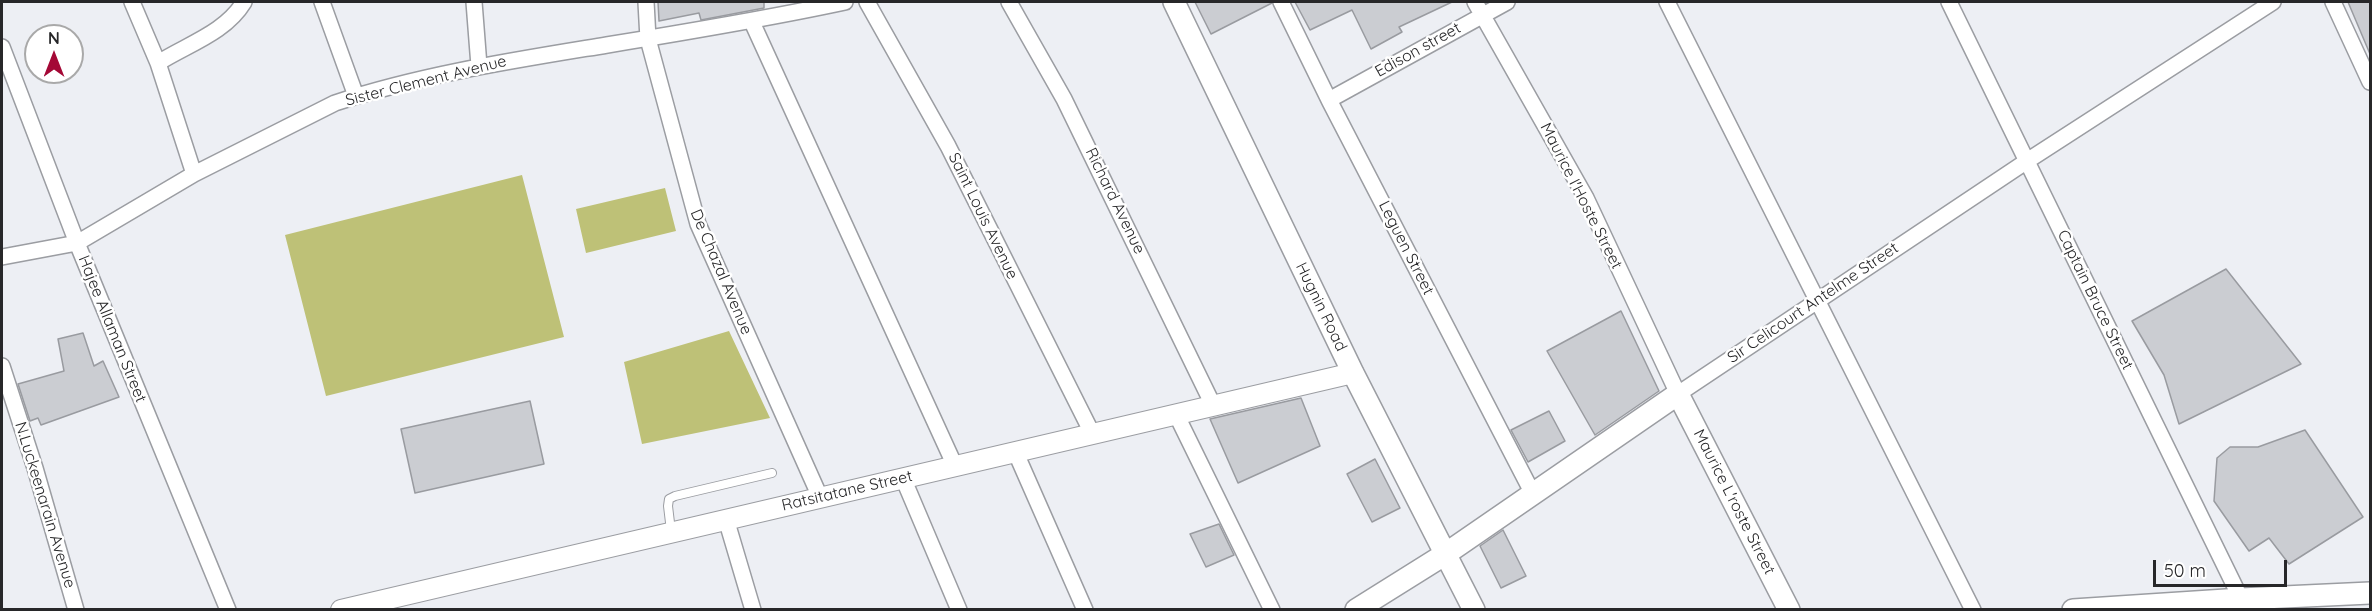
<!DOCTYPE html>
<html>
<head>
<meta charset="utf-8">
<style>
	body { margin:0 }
	#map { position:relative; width:2372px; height:611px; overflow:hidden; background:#edeff4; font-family:Quicksand,sans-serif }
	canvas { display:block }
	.frame { position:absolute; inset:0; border:3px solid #272729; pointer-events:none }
	.north { position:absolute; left:24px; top:24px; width:60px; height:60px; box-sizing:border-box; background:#fff; border:2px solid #a9a9a9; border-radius:50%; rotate:0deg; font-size:16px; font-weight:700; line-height:24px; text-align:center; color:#272729 }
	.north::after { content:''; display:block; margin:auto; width:21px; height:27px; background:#a40836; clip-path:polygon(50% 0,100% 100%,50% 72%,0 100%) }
	.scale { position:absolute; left:2153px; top:560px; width:134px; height:27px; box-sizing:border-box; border:3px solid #272729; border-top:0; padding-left:8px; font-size:18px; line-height:21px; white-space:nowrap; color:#272729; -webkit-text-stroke:4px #fff; paint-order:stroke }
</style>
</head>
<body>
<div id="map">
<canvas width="2372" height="611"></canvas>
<div class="frame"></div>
<div class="north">N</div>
<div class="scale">50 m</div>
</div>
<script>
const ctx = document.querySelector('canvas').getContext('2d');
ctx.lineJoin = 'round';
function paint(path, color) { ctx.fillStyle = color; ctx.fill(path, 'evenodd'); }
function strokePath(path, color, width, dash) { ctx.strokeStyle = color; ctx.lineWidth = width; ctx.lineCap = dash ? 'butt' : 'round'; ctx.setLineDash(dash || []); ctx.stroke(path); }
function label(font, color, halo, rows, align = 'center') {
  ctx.font = font + ' Quicksand,sans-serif'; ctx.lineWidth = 5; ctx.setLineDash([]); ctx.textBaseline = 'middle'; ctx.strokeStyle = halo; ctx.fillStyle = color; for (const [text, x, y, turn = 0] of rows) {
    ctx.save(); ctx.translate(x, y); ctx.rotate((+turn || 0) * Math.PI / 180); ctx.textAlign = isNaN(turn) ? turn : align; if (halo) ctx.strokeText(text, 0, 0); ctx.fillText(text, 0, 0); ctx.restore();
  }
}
paint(new Path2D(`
	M522,175L564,337L326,396L285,235Z
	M665,188L676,231L586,253L576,209Z
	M729,331L770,418L642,444L624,362Z`), '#bec177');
const building = new Path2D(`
	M658,2H764V8L701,20L699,13L659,21Z
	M1195,2H1271L1272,3L1211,34Z
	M1295,2H1452L1399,27L1402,32L1371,49L1352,10L1310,30Z
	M2348,2H2370V54Z
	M2226,269L2301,364L2179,424L2164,375L2132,321Z
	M1621,311L1659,391L1595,435L1547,351Z
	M83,333L94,366L103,361L119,397L41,425L38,418L30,421L18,384L64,371L58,339Z
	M1301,398L1320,446L1238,483L1210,419Z
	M530,401L544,464L415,493L401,429Z
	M1549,411L1565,441L1528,462L1511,430Z
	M2305,430L2363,517L2289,564L2269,538L2249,551L2214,501L2217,458L2230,447H2258Z
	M1375,459L1400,508L1372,522L1347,474Z
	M1219,524L1234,555L1206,567L1190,534Z
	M1503,530L1526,576L1501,588L1480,546Z`);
paint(building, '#cbcdd2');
strokePath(building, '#999ba0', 1.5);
const service = new Path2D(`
	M671,531L668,506L669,499L675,496L772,473`);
const minor = new Path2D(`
	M132,2L158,63L194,174
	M322,2L356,96
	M474,2L479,66
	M646,2L648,39L698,224L820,497
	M867,2L948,146L1092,433
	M1009,2L1064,99L1213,405
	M1281,2L1329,100L1533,494
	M1475,2L1586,198L1678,394L2027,161L2273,2
	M1667,2L1973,610
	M1949,2L2241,599
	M2333,2L2370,82
	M752,22L955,466
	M2,47L77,243L228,610
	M158,63C188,44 225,33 244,2
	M1329,100L1507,2
	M2,257L77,243L194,174L335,103C423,74 516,60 607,45C687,32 766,19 845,2
	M2,366L35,468L76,610
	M1176,414L1272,610
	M1015,451L1085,610
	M903,478L959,610
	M726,519L753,610`);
const tertiary = new Path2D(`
	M341,610L1353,373`);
const secondary = new Path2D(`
	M1174,2L1353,373L1474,610
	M1356,610L1447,553L1678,394L1789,610
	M2073,610L2241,599L2370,593`);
strokePath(service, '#9b9da2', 10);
strokePath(minor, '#9b9da2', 18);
strokePath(tertiary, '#9b9da2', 22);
strokePath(secondary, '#9b9da2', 24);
strokePath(service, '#fff', 8);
strokePath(minor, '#fff', 15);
strokePath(tertiary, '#fff', 20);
strokePath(secondary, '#fff', 21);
label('16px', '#272729', '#fff', [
	["Edison street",1418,50,-29],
	["Sister Clement Avenue",426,81,-14],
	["Maurice I'Hoste Street",1581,196,63],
	["Richard Avenue",1115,201,64],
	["Saint Louis Avenue",983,216,64],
	["Leguen Street",1406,248,63],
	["De Chazal Avenue",721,272,67],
	["Captain Bruce Street",2095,300,64],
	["Sir Celicourt Antelme Street",1813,303,-34],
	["Hugnin Road",1321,307,64],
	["Hajee Allaman Street",112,329,68],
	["Ratsitatane Street",847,491,-13],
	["Maurice L'roste Street",1734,502,63],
	["N.Luckeenarain Avenue",45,505,73]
]);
</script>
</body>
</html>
